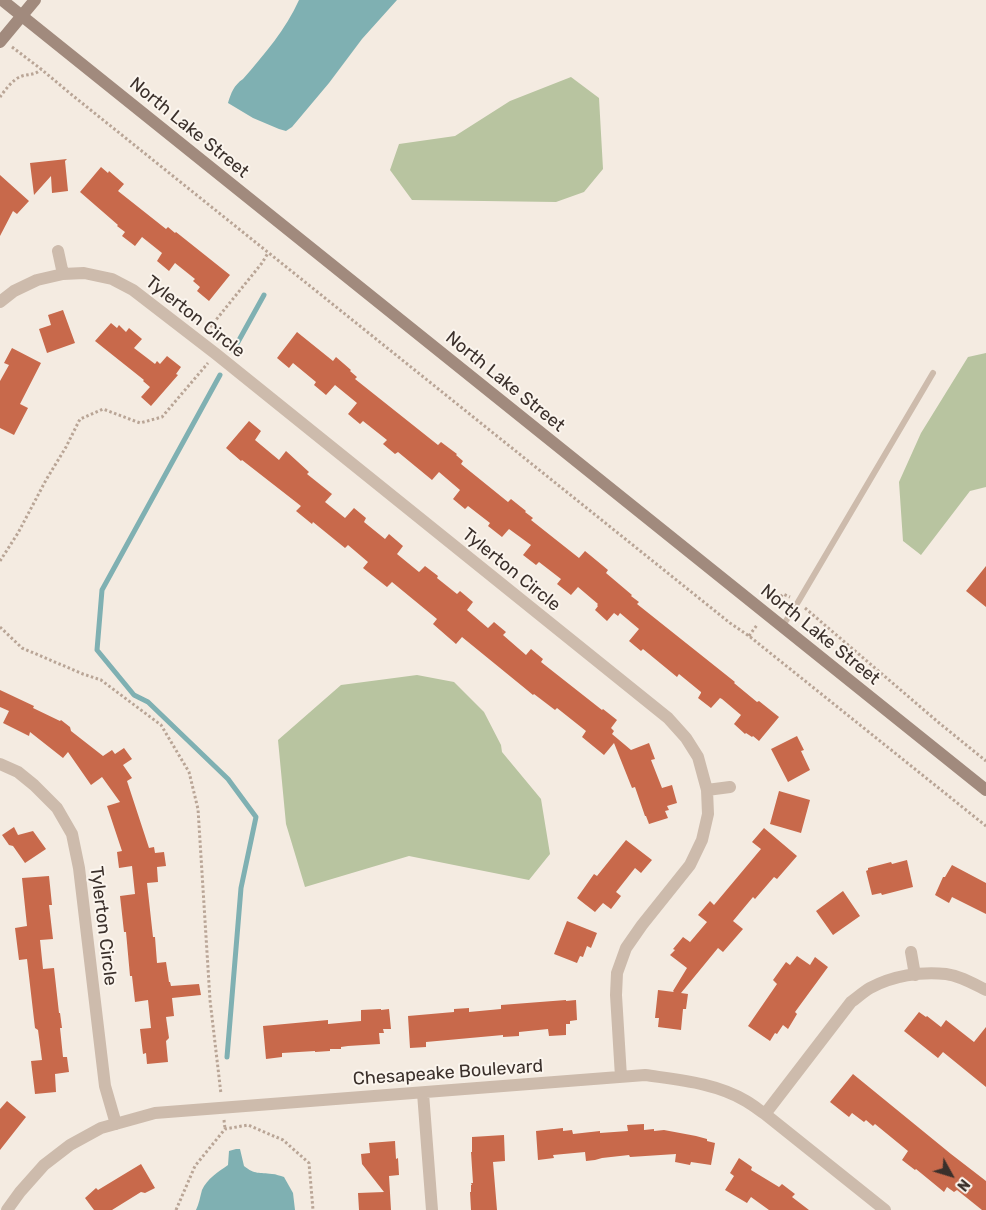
<!DOCTYPE html>
<html>
<head>
<meta charset="utf-8">
<style>
	body { margin:0 }
	#map { position:relative; width:986px; height:1210px; overflow:hidden; background:#f4ebe1; font-family:Rubik,sans-serif }
	canvas { display:block }
	.north { position:absolute; left:926px; top:1150px; width:50px; height:50px; -webkit-text-stroke:4px #fbf5ee; paint-order:stroke; rotate:129deg; font-size:14px; font-weight:700; line-height:20px; text-align:center; color:#3b302b }
	.north::after { content:''; display:block; margin:auto; width:18px; height:22px; background:#3b302b; clip-path:polygon(50% 0,100% 100%,50% 72%,0 100%) }
</style>
</head>
<body>
<div id="map">
<canvas width="986" height="1210"></canvas>
<div class="north">N</div>
</div>
<script>
const ctx = document.querySelector('canvas').getContext('2d');
ctx.lineJoin = 'round';
function paint(path, color) { ctx.fillStyle = color; ctx.fill(path, 'evenodd'); }
function strokePath(path, color, width, dash) { ctx.strokeStyle = color; ctx.lineWidth = width; ctx.lineCap = dash ? 'butt' : 'round'; ctx.setLineDash(dash || []); ctx.stroke(path); }
function label(font, color, halo, rows, align = 'center') {
  ctx.font = font + ' Rubik,sans-serif'; ctx.lineWidth = 4; ctx.setLineDash([]); ctx.textBaseline = 'middle'; ctx.strokeStyle = halo; ctx.fillStyle = color; for (const [text, x, y, turn = 0] of rows) {
    ctx.save(); ctx.translate(x, y); ctx.rotate((+turn || 0) * Math.PI / 180); ctx.textAlign = isNaN(turn) ? turn : align; if (halo) ctx.strokeText(text, 0, 0); ctx.fillText(text, 0, 0); ctx.restore();
  }
}
paint(new Path2D(`
	M571,77L599,98L603,169L584,192L556,202L412,200L390,170L399,144L455,136L510,101Z
	M986,353V487L970,491L921,555L903,541L899,482L921,433L968,357Z
	M417,675L454,682L484,712L501,745L502,752L541,799L550,854L529,880L409,856L305,887L286,824L278,740L341,685Z`), '#b8c4a0');
paint(new Path2D(`
	M299,0H397L362,39L329,83L292,127L286,131L279,129L253,118L228,103C231,93 234,85 243,79C264,55 286,29 299,0Z
	M236,1149H240L244,1166C255,1175 259,1172 272,1174C276,1174 280,1176 284,1177L293,1193L295,1210H196C199,1204 200,1197 202,1190C207,1179 218,1172 228,1165L229,1151Z`), '#7fb0b2');
strokePath(new Path2D(`
	M233,351L264,295
	M220,375L102,590L97,650L134,695L148,702L228,779L256,817L241,888L227,1057`), '#7fb0b2', 5);
paint(new Path2D(`
	M67,159L65,161L68,191L52,193L51,176L34,195L30,163Z
	M101,167L108,173L109,171L124,184L118,191L166,229L168,227L175,233L176,232L230,275L209,301L197,291L200,287L193,281L195,279L175,263L169,271L157,261L162,253L142,237L135,246L122,236L125,232L117,226L118,225L80,192Z
	M0,175L29,201L17,214L13,211L0,236Z
	M63,310L75,343L47,353L39,329L51,325L48,315Z
	M111,323L117,328L119,325L126,332L129,328L142,339L134,348L155,364L157,361L160,364L167,356L181,367L176,374L178,375L151,406L141,397L150,387L143,381L144,380L95,341Z
	M297,332L333,361L336,357L351,370L350,371L357,377L355,379L438,445L441,442L457,454L456,455L463,461L461,464L508,502L511,499L526,511L525,512L533,518L531,520L579,558L585,551L608,570L606,573L632,595L631,596L639,602L637,604L735,682L734,683L757,702L759,701L779,717L759,741L753,736L752,737L746,733L745,734L734,724L741,715L722,699L720,698L711,708L698,698L701,693V692L679,674L677,677L643,649L641,651L629,641L639,629L620,613L618,616L614,613L607,621L595,610L598,606L597,605L598,604L578,587L571,595L557,584L561,579L539,562L536,565L523,555L531,545L509,529L502,537L488,526L490,523L468,506L465,509L453,499L460,490L439,472L432,480L398,452L395,454L383,444L387,440L363,421L360,424L348,414L357,403L335,385L326,395L314,385L316,382L293,363L289,368L277,358Z
	M12,348L41,363L20,404L28,408L14,435L0,428V381L9,365L4,363Z
	M249,421L261,431L255,440L279,460L286,451L309,472L307,474L332,494L325,502L345,518L354,508L366,518L364,522L385,539L389,534L403,546L397,554L419,572L425,566L438,576L437,578L457,594L460,591L473,602L467,610L488,628L494,622L506,632L503,635L526,655L531,649L543,659L541,662L602,710L603,709L617,720L611,728L614,731L612,734L631,750L649,743L655,759L651,760L662,788L672,785L677,803L667,806L669,810L665,811L668,818L649,824L646,816H645L635,787L632,788L614,743L604,755L582,737L586,731L557,708L555,710L534,694L533,695L527,690L462,637L456,644L433,624L437,619L392,582L387,587L363,568L368,562L348,545L345,548L313,522L312,524L296,511L301,506L242,460L241,461L226,448Z
	M986,566V607L966,591Z
	M0,690L34,706L33,708L60,721L61,720L70,727L71,731L103,756L112,750L115,754L124,748L132,759L123,765L132,778L127,781L149,848L154,847L155,853L164,852L166,866L157,867L158,882L147,883L153,937H155L157,963L166,962L169,982H170L171,986L199,984L201,995L172,998L174,1016L166,1017L169,1038L166,1041L168,1062L147,1064L146,1053L143,1054L140,1029L151,1028L148,1000L135,1002L132,976H130L126,932H124L120,896L135,894L132,866L119,868L117,852L122,851L107,806L120,802L102,777L91,785L68,752L63,758L30,732L29,736L3,723L9,711L0,707Z
	M797,736L804,750L801,751L810,770L788,782L771,749Z
	M779,791L810,800L801,833L770,824Z
	M14,827L18,835L33,831L46,849L25,863L13,846L9,845L2,835Z
	M764,828L797,856L777,879L774,877L755,899L753,897L733,921L743,929L723,952L718,948L681,993L688,994L686,1009H683L681,1030L658,1027L659,1018H655L658,990L674,992L673,991L687,968L670,955L675,950L673,949L683,937L690,942L707,922L698,915L710,901L714,905L761,849L752,842Z
	M626,840L652,860L641,873L635,868L616,892L621,896L611,909L603,903L595,912L577,898L594,874L597,876Z
	M907,860L913,887L882,895L881,893L872,895L866,871L868,870V868L891,862L892,864Z
	M952,865L986,883V914L952,897L949,903L935,895L943,877H945Z
	M49,876L52,905H49L53,939L40,940L43,969L54,968L59,1013H60L62,1028H60L63,1057H67L69,1072L55,1074L56,1092L35,1094L31,1061L42,1060L38,1030L35,1028L27,959L19,960L15,928L27,926L22,878Z
	M843,891L860,916L833,935L816,911Z
	M567,921L597,933L591,948L587,946L583,957L580,956L577,963L554,954Z
	M797,956L810,965L815,957L828,967L795,1012L797,1014L788,1029L783,1025L777,1034L775,1033L770,1041L748,1026L777,984L773,980L786,962L790,965Z
	M566,1000V1001L576,1000L577,1020L570,1021V1024H566V1035L549,1036L548,1029L519,1032V1036L503,1037V1035L426,1042V1047L410,1048L408,1016L454,1012V1009L469,1008V1012L501,1009V1005Z
	M381,1009V1010L389,1009L391,1029H383L384,1033H379L380,1044L348,1046L341,1047V1049H330V1051L315,1052V1051L282,1053V1057L266,1059L263,1026L328,1020V1024L361,1021V1010Z
	M919,1012L926,1017L927,1016L941,1027L946,1020L974,1042L986,1027V1087L943,1052L938,1058L904,1031Z
	M853,1074L951,1154L986,1181V1210H982L957,1190L954,1192L947,1187L944,1192L916,1169L915,1170L902,1160L908,1151L875,1124L873,1126L866,1120L864,1122L852,1113L849,1117L830,1102Z
	M7,1101L26,1117L0,1150V1109Z
	M644,1124V1130L654,1129V1131L664,1130L696,1136L707,1139V1141L715,1143L711,1165L691,1162L690,1165L675,1162L676,1154L630,1157L629,1155L602,1158L595,1160L586,1161L585,1152L553,1155L554,1158L538,1160L536,1131L563,1128V1131L572,1130L573,1134L600,1131V1133L628,1131L627,1125Z
	M504,1135L505,1161L493,1162L497,1210H471L470,1192H471V1185H472L471,1183H473L471,1152H472V1137Z
	M395,1141L396,1159L398,1158L399,1175L389,1176L391,1210H359L358,1193L384,1192L362,1164L361,1154L370,1153L369,1143Z
	M739,1158L752,1167L751,1170L779,1187L782,1184L795,1194L792,1197L809,1210H769L751,1197L747,1203L725,1190L734,1176L730,1173Z
	M141,1164L155,1188L145,1193L141,1192L112,1210H94L85,1198L96,1188L98,1190Z`), '#c8694b');
strokePath(new Path2D(`
	M12,47L41,69L72,95L730,623L749,636L986,826
	M0,97C5,90 13,79 22,76C29,74 36,75 41,69
	M207,331L262,263L268,253
	M0,561L18,533L46,480L66,447L80,419L103,409L140,423L162,417L208,363
	M774,604L783,594L790,597
	M805,608L938,722L986,761
	M0,627L22,648L83,674L101,680L161,725L189,772L198,809L210,1000L221,1094
	M749,636L757,625
	M224,1120L225,1129
	M176,1210L195,1166L225,1129L248,1125L283,1140L309,1163L313,1210`), '#b9a596', 3, [2.5, 2.5]);
strokePath(new Path2D(`
	M782,627L798,602L933,373`), '#cdbbac', 6);
strokePath(new Path2D(`
	M58,251L63,274
	M0,302L14,291L37,280L63,274L84,273L112,279L133,290L216,354L668,718L686,738L698,757L707,790L708,814L702,840L690,865L642,925L626,948L617,973L616,995L621,1077
	M0,764L18,772L34,785L57,808L72,834L79,868L105,1086L116,1124
	M707,790L730,787
	M911,952L915,975
	M423,1093L432,1210
	M765,1114L851,1002C857,998 863,992 870,988C892,976 921,971 946,974C961,976 974,984 986,990
	M7,1210L20,1192L44,1165L70,1145L101,1128L155,1113L645,1075C679,1080 716,1083 746,1101C753,1105 759,1110 765,1114L885,1210`), '#cdbbac', 12);
strokePath(new Path2D(`
	M2,0L986,790
	M0,42L35,0`), '#a18a7d', 12);
label('18px', '#3b302b', '#fbf5ee', [
	["North Lake Street",189,128,39],
	["Tylerton Circle",195,317,38],
	["North Lake Street",505,382,39],
	["Tylerton Circle",511,570,39],
	["North Lake Street",820,635,39],
	["Tylerton Circle",103,926,83],
	["Chesapeake Boulevard",448,1073,-4]
]);
</script>
</body>
</html>
